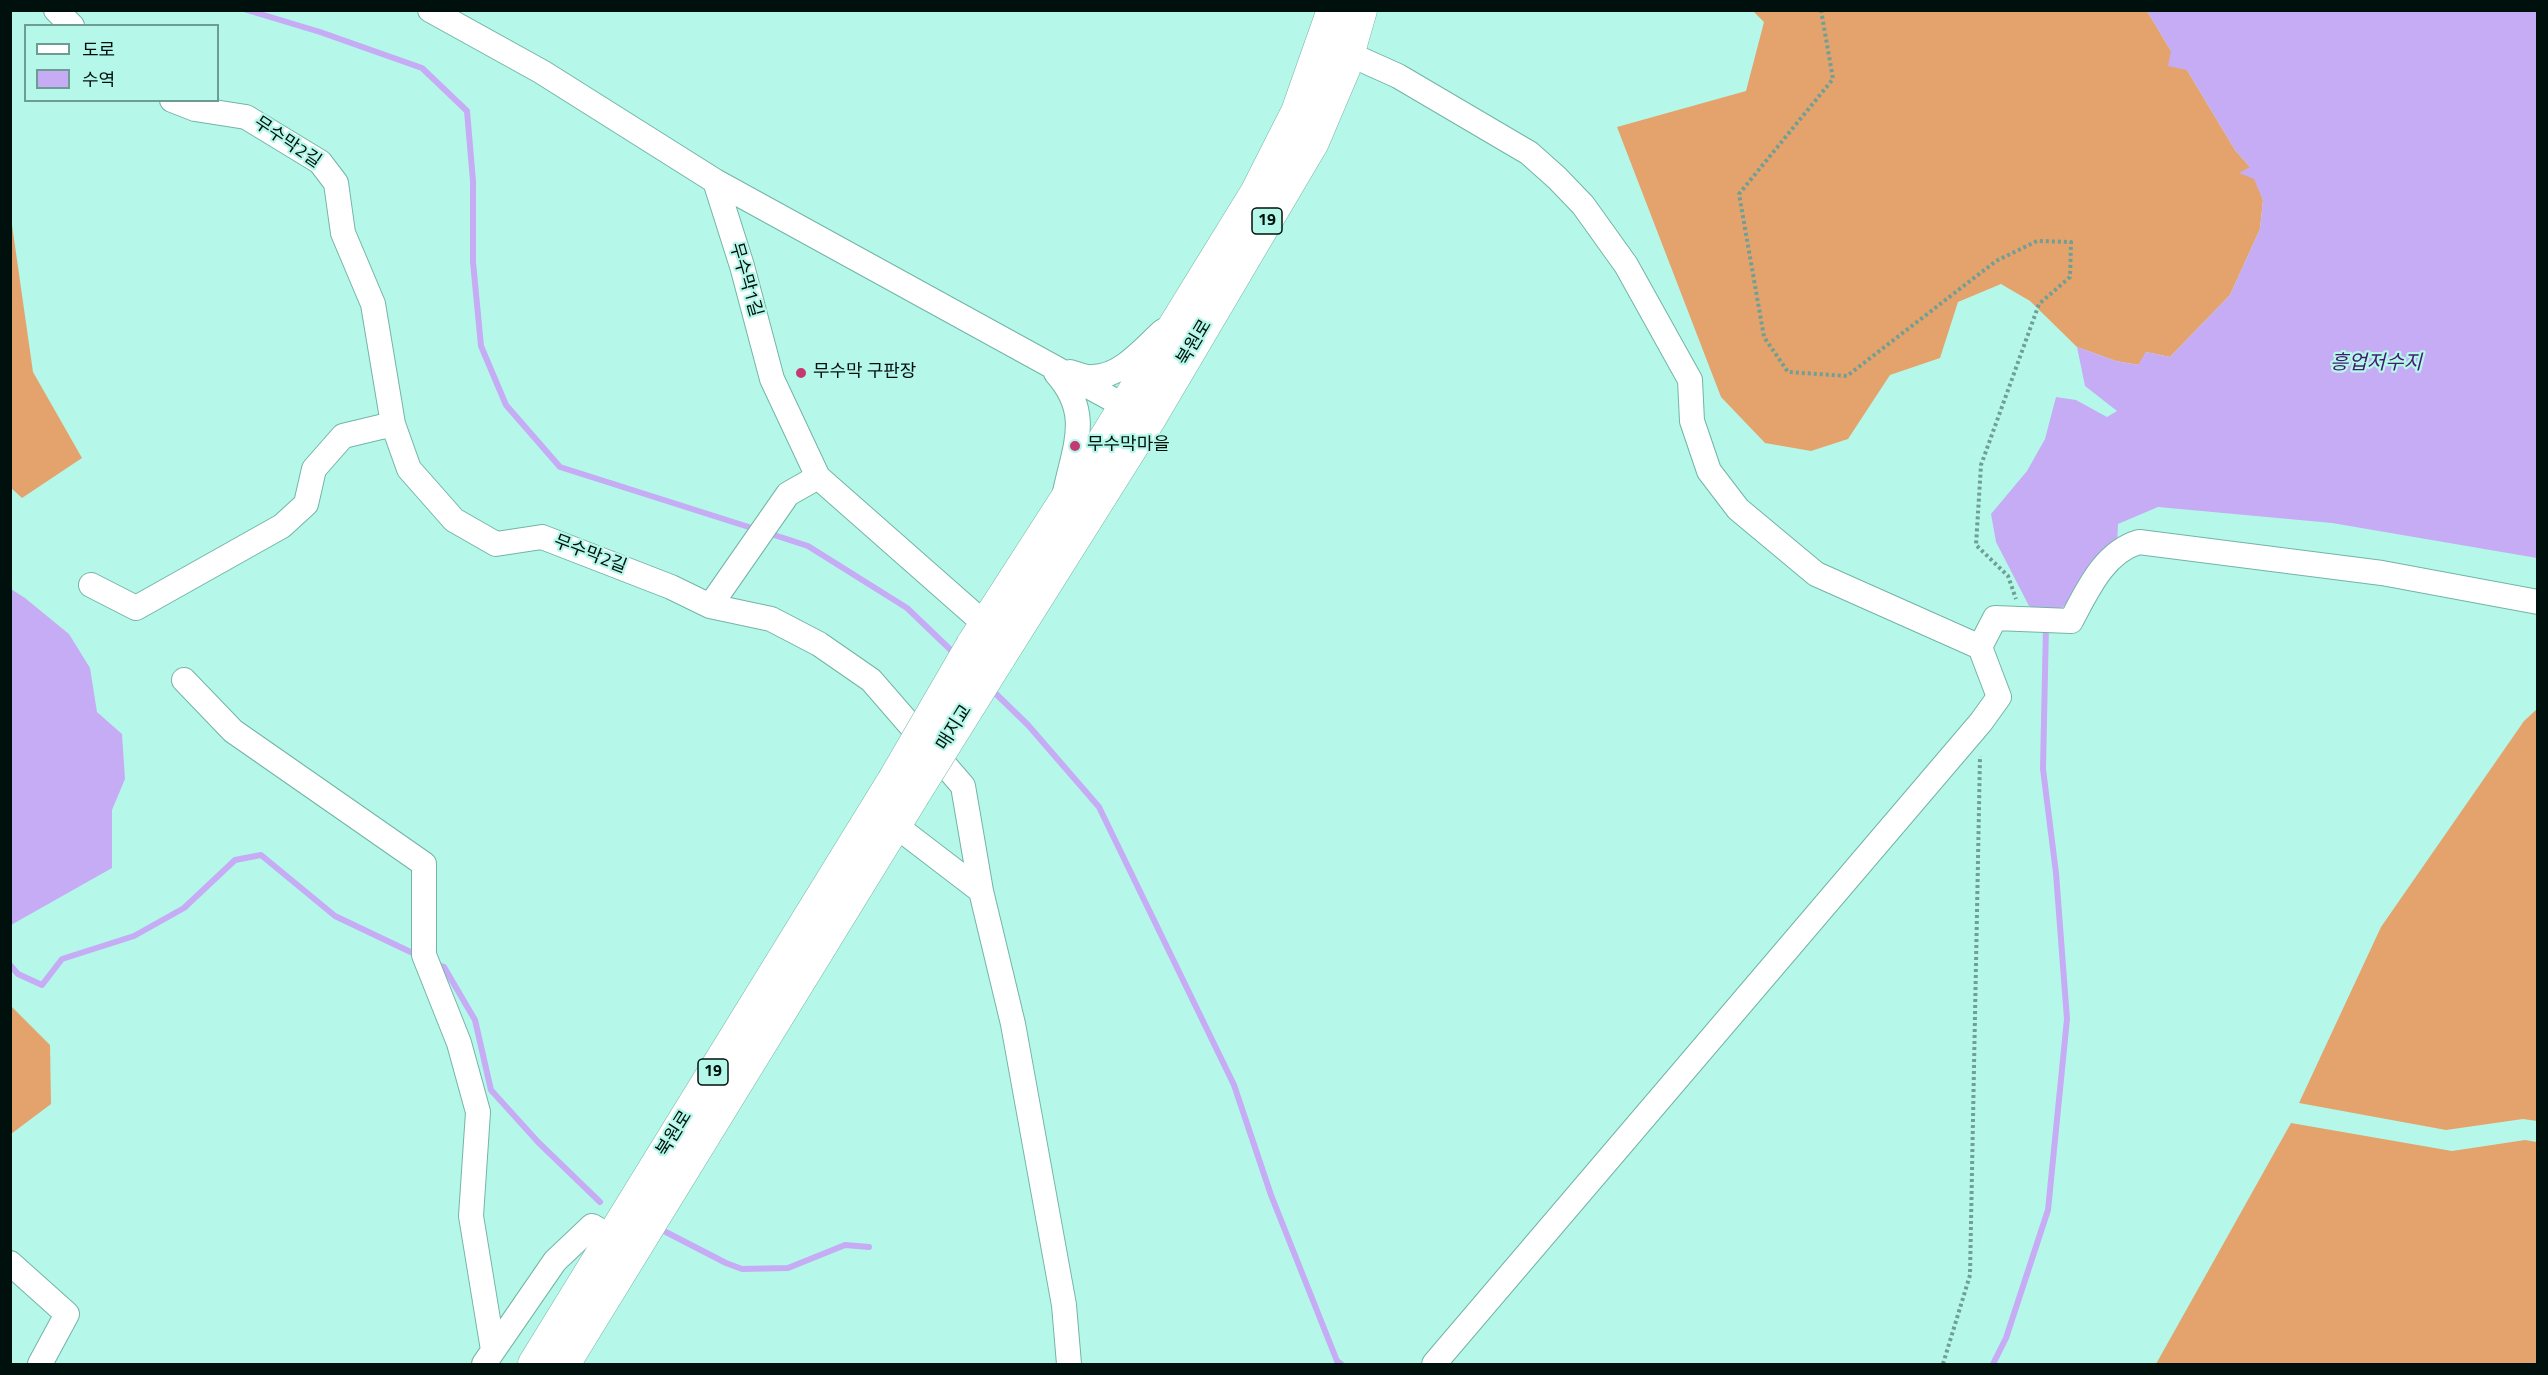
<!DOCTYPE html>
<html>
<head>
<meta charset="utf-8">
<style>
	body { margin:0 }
	#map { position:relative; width:2548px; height:1375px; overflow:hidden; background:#b5f8ea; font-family:"Titillium Web","Noto Sans KR",sans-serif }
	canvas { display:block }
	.frame { position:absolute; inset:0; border:12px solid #00110d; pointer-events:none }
	.legend { position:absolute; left:24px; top:24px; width:195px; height:78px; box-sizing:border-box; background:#b5f8ea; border:2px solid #6d9c92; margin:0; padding:8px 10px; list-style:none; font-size:18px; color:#00110d }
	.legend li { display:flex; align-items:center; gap:12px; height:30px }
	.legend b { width:30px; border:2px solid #6d9c92 }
</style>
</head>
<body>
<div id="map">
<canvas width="2548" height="1375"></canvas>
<div class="frame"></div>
<ul class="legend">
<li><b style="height:8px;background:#fff"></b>도로</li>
<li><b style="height:16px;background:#c6acf5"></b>수역</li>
</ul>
</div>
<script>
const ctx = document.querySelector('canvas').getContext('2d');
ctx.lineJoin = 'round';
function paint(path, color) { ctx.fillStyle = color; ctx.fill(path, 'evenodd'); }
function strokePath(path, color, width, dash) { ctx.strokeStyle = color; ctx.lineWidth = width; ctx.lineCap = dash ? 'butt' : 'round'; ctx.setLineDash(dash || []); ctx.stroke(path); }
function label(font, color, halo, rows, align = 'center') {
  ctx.font = font + ' "Titillium Web","Noto Sans KR",sans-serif'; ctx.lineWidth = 4.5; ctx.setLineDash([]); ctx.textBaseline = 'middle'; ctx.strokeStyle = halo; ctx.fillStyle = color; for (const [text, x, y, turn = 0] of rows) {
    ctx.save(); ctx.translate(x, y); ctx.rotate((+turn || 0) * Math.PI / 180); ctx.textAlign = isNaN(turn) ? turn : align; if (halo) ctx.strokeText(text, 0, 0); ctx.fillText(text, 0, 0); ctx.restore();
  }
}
paint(new Path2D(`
	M1753,11H2147L2171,51L2187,70L2235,150L2250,167L2263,200L2260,229L2230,295L2170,357L2146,352L2139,365L2116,361L2077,347L2030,301L2001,284L1958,302L1940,358L1890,375L1848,439L1811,451L1765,443L1721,397L1617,127L1746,91L1764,22Z
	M10,211L33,372L82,458L22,498L10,487Z
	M2537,709V1121L2523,1119L2446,1130L2299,1103L2381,927L2524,721Z
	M11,1006L50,1045L51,1104L11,1134Z
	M2291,1123L2452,1151L2525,1140L2537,1142V1364H2156Z`), '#e4a36c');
paint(new Path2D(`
	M2147,11H2537V558L2332,523L2158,507L2118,524L2117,547L2063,607L2047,612L2029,606L1996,542L1991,514L2027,471L2045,439L2056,397L2076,400L2107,417L2117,411L2085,386L2077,347L2116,361L2138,365L2146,352L2170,357L2230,295L2260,229L2263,200L2254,179L2239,173L2250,167L2235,150L2187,70L2168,66L2171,51Z
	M11,589L25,598L69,634L90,668L97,712L122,734L125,779L112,810V868L11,925Z`), '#c6acf5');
strokePath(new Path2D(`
	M247,10L320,32L422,68L467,111L473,181V262L481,346L506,405L560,467L755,529
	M768,533L808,546L907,608L956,655
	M991,689L1028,725L1099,807L1234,1085L1271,1195L1337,1361L1341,1364
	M436,964L444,967L475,1020L491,1090L538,1142L600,1202
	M10,965L18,974L42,985L62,959L134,936L184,908L235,860L261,855L335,916L419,956
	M660,1229L726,1263L742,1269L788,1268L845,1245L869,1247
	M1993,1364L2006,1338L2048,1210L2067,1019L2056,873L2043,769L2046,625`), '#c6acf5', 6);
const minor = new Path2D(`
	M56,10L72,26
	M430,10L542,72L715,181L1139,414
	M1349,54L1398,76L1529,153L1557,178L1583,205L1626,265L1690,380L1692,421L1709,471L1738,509L1816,574L1980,647
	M172,100L195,109L246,117L320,162L336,183L343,233L373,304L393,424L409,469L454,520L496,544L542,537L671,587L710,606L771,619L819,644L871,680L963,786L981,891L1013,1024L1064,1305L1069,1364
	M715,181L742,266L772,379L818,477L986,625
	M1070,372C1077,374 1086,378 1093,377C1122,376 1143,349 1163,331
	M1056,373C1092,413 1075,445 1065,492
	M91,585L136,608L282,526L306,504L314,469L343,436L393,424
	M710,606L788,494L818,477
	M184,680L233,731L424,864V955L459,1043L478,1112L471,1216L493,1350
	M883,816L981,891
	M10,1263L67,1314L40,1364
	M484,1364L555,1261L592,1226L611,1237
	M1434,1364L1981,722L1999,697L1980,647L1995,618L2071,621C2087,591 2104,552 2139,542L2382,573L2538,602`);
const major = new Path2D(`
	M972,645L1104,440L1256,193L1297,112L1333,10
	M998,660L1149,420L1313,142L1344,69L1361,10
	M534,1364L893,781
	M564,1364L913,796`);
strokePath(minor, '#73b4a7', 26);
strokePath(major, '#73b4a7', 33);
strokePath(new Path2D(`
	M1821,10L1833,79L1739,194L1764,337L1788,372L1847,376L1996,261L2037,241L2071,242L2070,277L2039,304L1981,465L1976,545L2008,576L2016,599
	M1943,1364L1970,1275L1980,756`), '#6f9f95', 4, [3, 3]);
strokePath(minor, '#fff', 24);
strokePath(major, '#fff', 32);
const majorBridge = new Path2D(`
	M893,781L972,645
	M913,796L998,660`);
strokePath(majorBridge, '#73b4a7', 33, []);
strokePath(majorBridge, '#fff', 32);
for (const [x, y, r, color] of [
	[801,373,6,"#c43971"],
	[1075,446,6,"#c43971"]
]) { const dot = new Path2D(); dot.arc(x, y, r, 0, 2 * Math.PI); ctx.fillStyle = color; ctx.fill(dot); strokePath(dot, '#b5f8ea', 2); }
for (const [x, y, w] of [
	[1267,221,30],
	[713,1072,30]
]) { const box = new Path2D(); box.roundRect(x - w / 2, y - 13, w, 26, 4.5); ctx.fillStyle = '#b5f8ea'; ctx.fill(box); strokePath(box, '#00110d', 1.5); }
label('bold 16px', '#00110d', null, [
	["19",1267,221],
	["19",713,1072]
]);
label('18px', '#00110d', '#b5f8ea', [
	["무수막2길",287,143,34],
	["무수막1길",745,280,74],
	["북원로",1195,343,-59],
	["무수막2길",590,555,21],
	["매지교",955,728,-58],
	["북원로",675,1134,-58]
]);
label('18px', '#00110d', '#b5f8ea', [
	["무수막 구판장",813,373],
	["무수막마을",1087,446]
], 'left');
label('italic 20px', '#421b6e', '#b5f8ea', [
	["흥업저수지",2376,364]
]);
</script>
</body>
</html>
